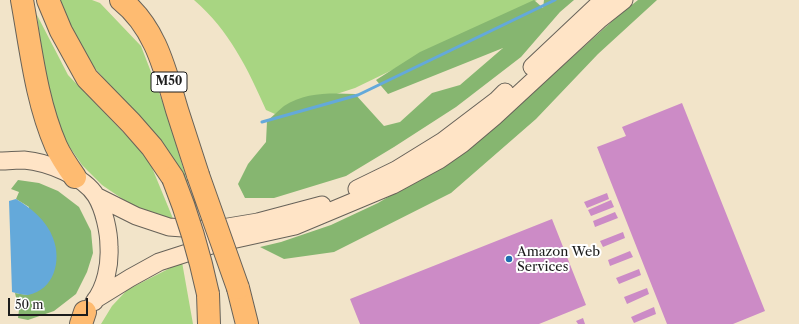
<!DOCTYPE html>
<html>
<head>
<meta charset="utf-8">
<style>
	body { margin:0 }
	#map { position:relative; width:799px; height:324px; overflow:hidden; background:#f2e4c9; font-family:"Libre Caslon Text",serif }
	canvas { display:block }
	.scale { position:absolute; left:8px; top:298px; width:80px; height:18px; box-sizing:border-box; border:2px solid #1c1c1c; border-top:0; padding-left:5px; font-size:12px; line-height:14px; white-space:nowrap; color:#1c1c1c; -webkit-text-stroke:3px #fff; paint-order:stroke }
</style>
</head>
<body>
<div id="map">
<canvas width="799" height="324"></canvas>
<div class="scale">50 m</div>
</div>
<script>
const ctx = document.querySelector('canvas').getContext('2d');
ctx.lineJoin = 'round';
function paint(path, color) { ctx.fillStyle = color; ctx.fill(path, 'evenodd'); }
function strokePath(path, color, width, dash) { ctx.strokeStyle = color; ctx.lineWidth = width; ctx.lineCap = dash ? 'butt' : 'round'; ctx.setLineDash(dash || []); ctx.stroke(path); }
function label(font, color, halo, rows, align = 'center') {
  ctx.font = font + ' "Libre Caslon Text",serif'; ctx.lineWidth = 4; ctx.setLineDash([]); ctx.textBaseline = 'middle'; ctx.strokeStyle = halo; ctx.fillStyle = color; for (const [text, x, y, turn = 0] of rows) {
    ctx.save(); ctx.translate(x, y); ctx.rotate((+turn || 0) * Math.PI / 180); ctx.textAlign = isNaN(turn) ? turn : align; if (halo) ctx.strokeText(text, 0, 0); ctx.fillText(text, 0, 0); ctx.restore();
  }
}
paint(new Path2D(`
	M58,0H92L100,3L141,46L166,111L188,184L139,120L94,67L63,18Z
	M194,0H537L355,88L275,114L266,110C248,69 229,30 194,0Z
	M37,15L68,75L148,158L174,221L150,214L124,200L102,185L82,165L69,146L56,123L46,82Z
	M182,262L193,324H101L112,306L127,290Z`), '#a8d582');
paint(new Path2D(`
	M534,0L543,8L544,0H574L560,12L521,57L456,107L394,147L346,176L274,198H245L238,184L248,164L266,142L267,121C273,116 278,111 284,106C305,92 331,93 355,94L384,126L400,122L432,93L460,85L503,48L388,94L376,80L420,52Z
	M638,0H657L598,54L536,119L451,193L334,252L284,259L260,247L281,242L331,225L378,203L442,165L479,141L618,16Z
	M18,180L39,183L58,191L79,207L91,231L93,253L87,272L76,294L54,311L28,320L18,318L19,310L15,293L27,295L29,207L16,199L19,192L11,189Z`), '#86b670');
paint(new Path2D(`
	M16,199C31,208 47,221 53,238C62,261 54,290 28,295C23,295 17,293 12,292L9,201Z`), '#64a9da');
strokePath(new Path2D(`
	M262,122L358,95L555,0`), '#64a9da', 3);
paint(new Path2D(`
	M682,103L765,311L733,324H667L597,147L626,136L622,127Z
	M607,193L609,199L587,208L584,202Z
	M611,200L614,207L591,216L588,210Z
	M615,212L618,218L595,227L593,221Z
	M552,219L586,305L539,324H360L350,299Z
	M623,232L625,238L603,247L600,241Z
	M630,251L633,257L610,266L608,260Z
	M639,269L641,275L619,284L616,278Z
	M647,288L649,294L627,304L624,297Z
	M654,307L656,314L634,323L631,317Z
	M583,318L585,324H578L576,321Z`), '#cc8bc6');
const secondary = new Path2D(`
	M532,67L603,0
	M0,161C8,161 16,160 24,160C47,162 84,176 96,196C104,209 109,232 109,247C110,264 106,287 94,302
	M357,189L396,170L443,141L497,100L505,92
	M96,196L136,216L169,227L210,230L258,222L322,205
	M96,299L130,278L159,262L218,243L295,226L393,185L439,160L462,144L494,117L600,19L624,0`);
const highway = new Path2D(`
	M22,0C31,49 36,100 56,146C61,157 68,167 75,177
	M48,0L61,31L87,78L131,123L152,147L173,178
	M121,0C156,28 165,70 177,110C184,132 191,153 198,175
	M238,288L247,324
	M208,294L209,324
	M81,324L85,312`);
strokePath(secondary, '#676259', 19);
strokePath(highway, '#676259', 24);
strokePath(secondary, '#ffe4c6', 17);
strokePath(highway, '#febb71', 22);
const highwayBridge = new Path2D(`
	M198,175L238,288
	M173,178C189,218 199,252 208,294`);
strokePath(highwayBridge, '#676259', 24, []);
strokePath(highwayBridge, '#febb71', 22);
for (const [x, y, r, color] of [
	[509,259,4,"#1f6fb2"]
]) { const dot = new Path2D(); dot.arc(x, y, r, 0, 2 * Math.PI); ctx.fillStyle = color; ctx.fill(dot); strokePath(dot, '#fff', 1.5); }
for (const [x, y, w] of [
	[169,82,36]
]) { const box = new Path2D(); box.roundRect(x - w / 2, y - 10, w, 20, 3); ctx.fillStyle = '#fff'; ctx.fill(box); strokePath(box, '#1c1c1c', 1); }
label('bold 12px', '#1c1c1c', null, [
	["M50",169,82]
]);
label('13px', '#1c1c1c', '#fff', [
	["Amazon Web",517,252],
	["Services",517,267]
], 'left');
</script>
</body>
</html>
